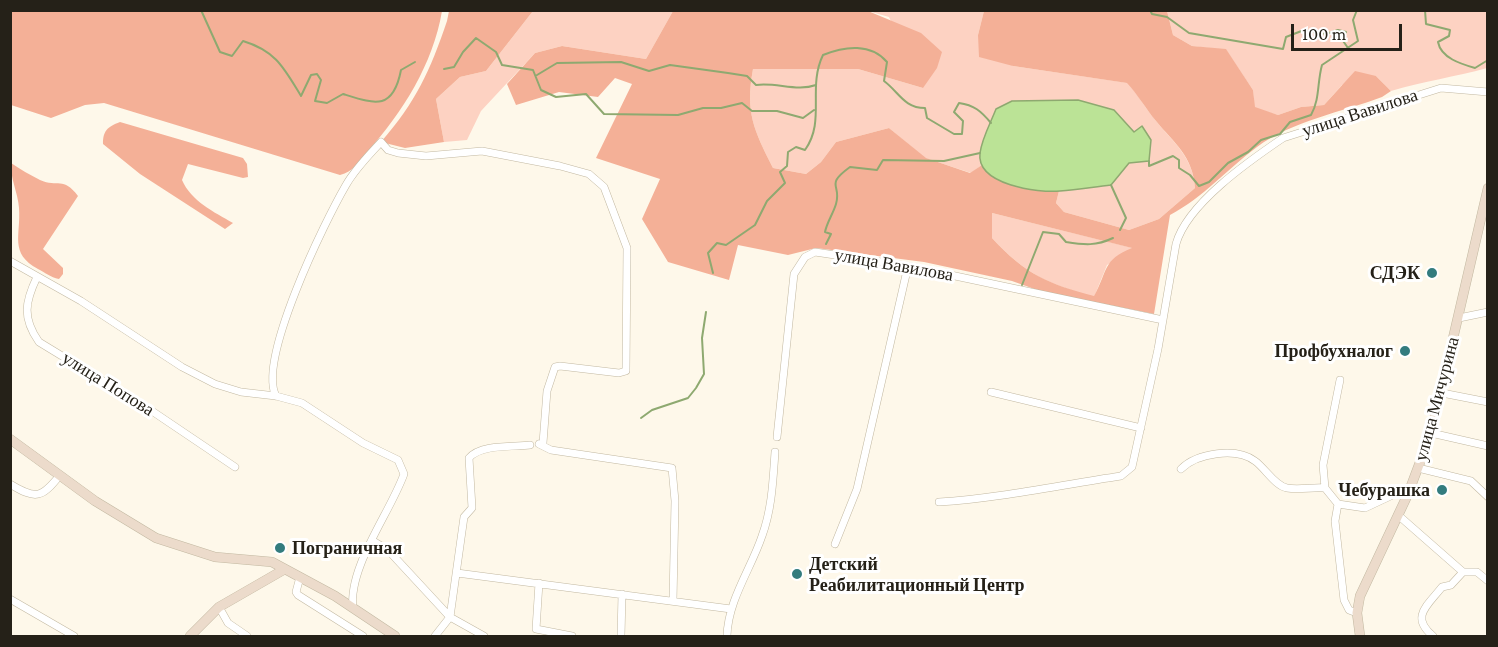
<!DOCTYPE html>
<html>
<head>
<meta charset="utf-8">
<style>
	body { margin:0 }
	#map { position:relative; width:1498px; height:647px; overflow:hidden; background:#fef8ea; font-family:"Crimson Pro",serif }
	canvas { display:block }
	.frame { position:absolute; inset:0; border:12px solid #252118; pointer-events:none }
	.scale { position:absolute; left:1291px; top:24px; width:111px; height:27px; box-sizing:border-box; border:3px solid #252118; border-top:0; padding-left:8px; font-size:18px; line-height:21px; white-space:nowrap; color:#252118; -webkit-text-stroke:4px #fff; paint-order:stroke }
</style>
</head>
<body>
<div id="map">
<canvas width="1498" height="647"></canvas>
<div class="frame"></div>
<div class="scale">100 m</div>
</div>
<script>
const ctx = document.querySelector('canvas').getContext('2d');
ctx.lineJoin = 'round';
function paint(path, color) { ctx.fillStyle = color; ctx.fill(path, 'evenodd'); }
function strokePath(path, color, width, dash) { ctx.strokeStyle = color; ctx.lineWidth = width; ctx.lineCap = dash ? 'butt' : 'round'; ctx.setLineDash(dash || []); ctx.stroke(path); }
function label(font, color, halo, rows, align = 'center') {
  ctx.font = font + ' "Crimson Pro",serif'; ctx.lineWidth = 6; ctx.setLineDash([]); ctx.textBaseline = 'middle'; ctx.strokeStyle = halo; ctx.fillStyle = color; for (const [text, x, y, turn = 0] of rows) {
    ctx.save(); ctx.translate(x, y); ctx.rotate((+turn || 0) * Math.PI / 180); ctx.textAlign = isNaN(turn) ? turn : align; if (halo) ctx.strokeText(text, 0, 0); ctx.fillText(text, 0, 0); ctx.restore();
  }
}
paint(new Path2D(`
	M533,11H673L646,59L562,46L535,53L481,111L467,140L444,142L436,99L460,77L486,71Z
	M868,11H984L978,35L1013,66L1128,83C1138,95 1146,109 1156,121C1174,143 1193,157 1195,188L1159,219L1129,230L1064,212L1056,203L1059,191L1078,187L1110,185L1129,163L1148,161L1142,126L1134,133L1114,110L996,109L980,153L982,165L971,173L925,158L889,128L836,142L821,162L806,174L773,168C754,130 745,113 753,69H858L923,88L889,17Z
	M1167,11H1487V68C1455,77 1424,81 1391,91L1376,76L1342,85L1324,105L1301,107L1278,115L1254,108L1253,90L1226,50L1192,46L1173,35Z
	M992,213L1133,248L1107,265L1094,297C1048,284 1025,274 992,238Z`), '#fdd2c2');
paint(new Path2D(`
	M11,11H442C433,64 403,112 367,152C359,162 353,172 340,175L104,103L85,105L51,118L11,105Z
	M449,11H533L486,71L460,77L436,99L444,142L405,148L381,142C416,102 430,71 447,21Z
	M673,11H868L921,33L942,52L937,68L923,88L858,69H753C745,113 754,130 773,168L806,174L821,162L836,142L889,128L926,158L970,173L982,165C1002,189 1029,188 1059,191L1056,203L1064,212L1129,230L1159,219L1195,188C1193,156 1174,143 1156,121C1146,109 1138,95 1127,83L1013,66L979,57L978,35L984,11H1167L1173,35L1192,46L1226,49L1253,90L1255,107L1278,115L1301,107L1324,105L1355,71L1376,76L1391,91L1382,97C1342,112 1292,121 1257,147C1227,169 1204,197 1170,215L1154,314L1040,291L1012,281L924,262L816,248L788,255L738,245L729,280L668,262L642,219L660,179L596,158L632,84L615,78L598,97L559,92L516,105L507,84L535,53L562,46L646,59ZM992,213L1132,248C1102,260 1108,271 1094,296C1048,284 1025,274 992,238Z
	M120,122L243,158L247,164L248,177L243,178L188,164L182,180C191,201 214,212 233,223L225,229L140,174L103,144C103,131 107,127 120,122Z
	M11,163C20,169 30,175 40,180C58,188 63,176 78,196L43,249L63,268V274L59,279C50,277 46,273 38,269C9,253 21,236 19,208C18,193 10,178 11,163Z`), '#f4b097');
const water = new Path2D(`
	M1078,100L1114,110L1134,132L1142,126L1151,140L1149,161L1129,163L1111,185C1093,187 1077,190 1060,191C1038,193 976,185 980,153C982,138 991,122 996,109L1012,101Z`);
paint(water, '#bbe396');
strokePath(water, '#8ea970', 1.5);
strokePath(new Path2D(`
	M201,10L220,52L232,56L243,41C276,51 284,68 301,96L311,75L317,74L321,80L315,101L327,103L343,94C375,104 393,111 401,70L415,62
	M1150,10L1152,14L1167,17L1189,33L1283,49L1286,37L1304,30L1326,34L1338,30L1346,32L1341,38L1348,48
	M1425,10L1426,24L1450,30L1449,36L1438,42C1441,58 1461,64 1475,68L1488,60
	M444,69L454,67L463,52L476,38L496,52L502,65L533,70L541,90L556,97L586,94L604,114L678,115L703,108H721L742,103L752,111H777L803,118L814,110
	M537,75L557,63L621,62L649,71L670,65L728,73L747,76L756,85C776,82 797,92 816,85
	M1149,161V166L1173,156L1179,160V168L1190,175L1199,186L1209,182L1228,163L1248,152L1261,140L1280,134L1290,122L1311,115C1320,99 1317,83 1322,65L1358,41L1353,20L1357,10
	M1111,185L1126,218L1120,230
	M826,244L831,234L825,232C827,222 833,214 836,204C842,184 824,186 850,167L877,170L883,160L944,161L980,153
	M713,273L708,253L717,243L726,245L755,225L767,201L785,183L780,172L787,166L788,152L796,147L805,150C826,121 807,88 823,55C845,46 871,43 887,62L884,81C899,92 904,108 925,108L927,118L954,134H962L963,121L954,112L959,103C974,105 981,111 991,123
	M1022,285L1043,232L1059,234L1066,242C1085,245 1096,246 1113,238
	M641,418L652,410L688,398L696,388L704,374L702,338L706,312`), '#8ea970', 2);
const street = new Path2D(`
	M10,261L81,301L182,367L215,384L241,392L276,396L302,403L363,443L398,460L404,474C390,513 348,567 353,608
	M37,277C25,302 22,318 39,342L149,409L235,467
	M1459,318L1488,312
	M1340,380L1323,465L1325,488L1338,504L1365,508L1397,493L1408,494
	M991,392L1141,428
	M1442,393L1488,402
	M276,396C257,360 325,221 346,185C355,169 369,155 381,142L388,150L398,153L426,156L482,151L560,166L589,174L604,187L627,248L626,371L619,373L560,366L555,367L547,391L543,443
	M1431,433L1488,446
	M777,437L794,274L805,257L815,252L908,266L1163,320
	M539,444L551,450L672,468L675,501L673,601
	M1418,468L1471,481L1488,497
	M1181,469C1197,453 1236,447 1255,461C1265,468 1275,486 1287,488C1299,490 1313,487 1325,488
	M10,484C36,500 42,498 60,475
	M939,502C1000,498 1060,485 1121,476L1132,467L1158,349L1176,244C1187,204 1249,161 1283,138L1441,88L1488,92
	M1338,504L1335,521L1344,600L1349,610L1357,613
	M1398,515L1463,572H1477L1488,581
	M373,541L388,550L450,617L484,636
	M835,544L857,489L908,266
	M457,573L731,609
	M300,577L296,592L298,595L363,636
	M539,583L536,629L572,636
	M10,599L74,636
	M219,607L228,623L247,636
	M435,636L450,617L464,517L472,508L469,458C481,444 513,447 530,445
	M621,636L622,594
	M727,636C728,600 751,569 762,536C772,509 773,480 775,452
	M1433,636C1410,617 1427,606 1442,587L1451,585L1463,572`);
const secondary = new Path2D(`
	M10,439L95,501L156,538L215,557L272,562L335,596L395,636
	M190,636L219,607L285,569
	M1360,636L1357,613L1360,596L1408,494L1431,433L1488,188`);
strokePath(street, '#c2b8a1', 8);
strokePath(secondary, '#c2b8a1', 10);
strokePath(street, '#fff', 7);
strokePath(secondary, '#ecdbcb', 9);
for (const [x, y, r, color] of [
	[1432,273,6,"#337c7e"],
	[1405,351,6,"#337c7e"],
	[1442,490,6,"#337c7e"],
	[280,548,6,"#337c7e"],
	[797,574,6,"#337c7e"]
]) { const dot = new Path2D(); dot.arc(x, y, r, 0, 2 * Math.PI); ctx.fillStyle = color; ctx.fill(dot); strokePath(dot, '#fff', 2); }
label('18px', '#252118', '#fff', [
	["улица Вавилова",1360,113,-18],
	["улица Вавилова",894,265,10],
	["улица Попова",108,384,32],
	["улица Мичурина",1437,399,-75]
]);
label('bold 18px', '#252118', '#fff', [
	["СДЭК",1420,273],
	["Профбухналог",1393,351],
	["Чебурашка",1430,490],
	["Пограничная",292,548,"left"],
	["Детский",809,564,"left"],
	["Реабилитационный Центр",809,585,"left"]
], 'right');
</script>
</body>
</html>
